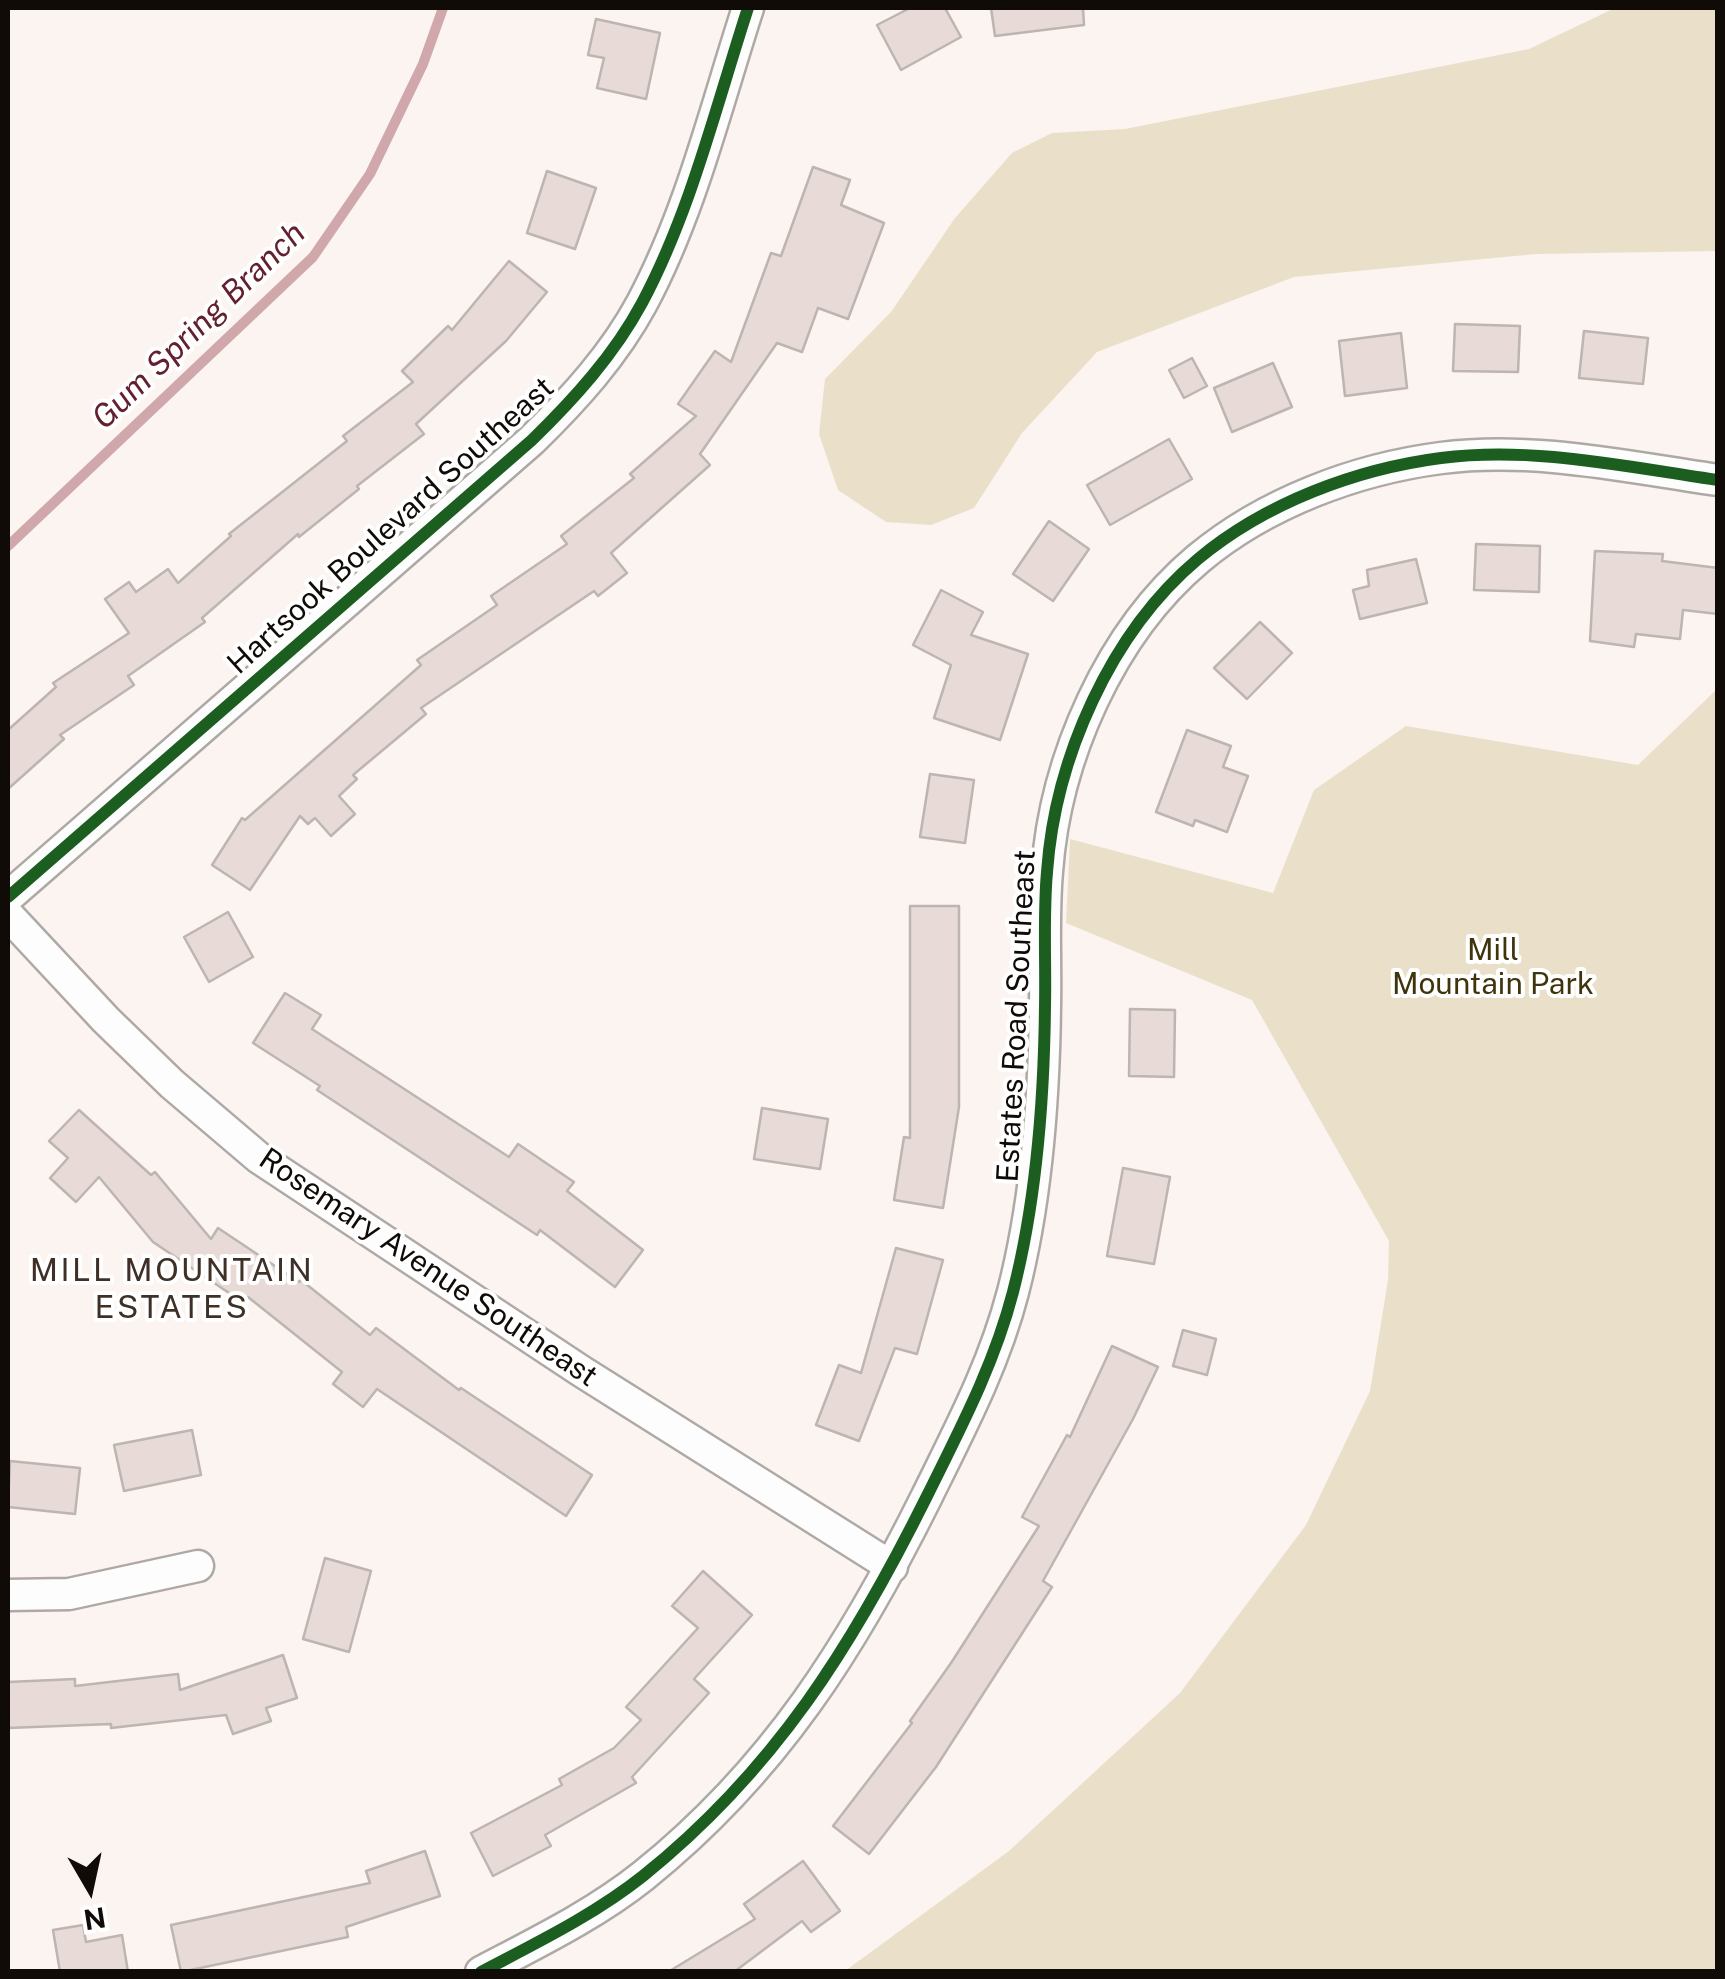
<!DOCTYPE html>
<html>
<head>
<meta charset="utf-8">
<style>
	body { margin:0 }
	#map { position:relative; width:1725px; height:1979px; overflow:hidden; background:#fbf4f0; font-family:"Public Sans",sans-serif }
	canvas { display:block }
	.frame { position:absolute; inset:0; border:10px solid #110b08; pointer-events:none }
	.north { position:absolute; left:40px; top:1839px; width:100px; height:100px; -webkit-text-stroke:8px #fff; paint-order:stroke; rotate:171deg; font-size:28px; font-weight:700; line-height:40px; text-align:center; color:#110b08 }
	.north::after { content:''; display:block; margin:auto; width:35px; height:45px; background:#110b08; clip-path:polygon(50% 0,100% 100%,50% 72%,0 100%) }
</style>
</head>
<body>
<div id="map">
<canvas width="1725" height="1979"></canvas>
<div class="frame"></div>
<div class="north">N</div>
</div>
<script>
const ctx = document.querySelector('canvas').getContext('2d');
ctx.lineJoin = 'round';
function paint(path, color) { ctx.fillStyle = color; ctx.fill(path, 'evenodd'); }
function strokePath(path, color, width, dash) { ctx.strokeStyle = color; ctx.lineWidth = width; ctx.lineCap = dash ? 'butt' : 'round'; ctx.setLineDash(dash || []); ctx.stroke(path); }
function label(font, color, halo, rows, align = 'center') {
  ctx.font = font + ' "Public Sans",sans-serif'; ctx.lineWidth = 8; ctx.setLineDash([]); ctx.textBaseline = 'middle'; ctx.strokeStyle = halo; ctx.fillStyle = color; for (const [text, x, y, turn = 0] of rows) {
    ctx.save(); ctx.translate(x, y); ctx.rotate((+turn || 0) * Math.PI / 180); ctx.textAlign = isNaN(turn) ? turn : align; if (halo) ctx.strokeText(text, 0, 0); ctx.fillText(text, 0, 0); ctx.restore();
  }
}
paint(new Path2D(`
	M1615,8H1717V251L1536,254L1294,277L1097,352L1022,433L974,508L931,525L886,522L838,490L819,434L825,379L891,312L955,218L1012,153L1052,133L1125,129L1529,49Z
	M1717,689V1971H845L1009,1851L1180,1693L1306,1525L1370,1391L1388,1280L1389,1241L1252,1000L1066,923L1070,839L1273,893L1314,790L1406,726L1638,765Z`), '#eae0c9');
strokePath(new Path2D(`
	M8,546L313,257L370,174L423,64L443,8`), '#d0a8ab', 10);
const building = new Path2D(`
	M910,8H945L961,37L901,70L877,25Z
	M991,8H1083L1084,25L995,36Z
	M596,19L660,33L646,99L597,88L604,58L588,55Z
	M813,167L850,180L841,205L884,223L848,319L818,308L802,352L777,343L700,454L710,465L611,553L627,573L598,596L594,591L421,708L426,714L353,775L357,779L339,796L355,814L331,836L315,818L308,824L300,816L250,890L212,865L242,818L245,820L421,665L417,660L497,605L491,596L567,544L561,536L634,478L630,474L696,416L678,404L715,351L731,362L771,253L781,256Z
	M547,171L596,188L575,249L527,233Z
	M509,261L547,292L506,341L416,424L424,434L357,486L359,489L299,537L298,534L202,618L205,622L128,676L134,685L60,735L64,739L8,789V730L56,687L53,683L129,633L105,599L129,582L136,592L168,569L178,583L231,536L229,534L347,441L343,436L413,382L402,371L448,326L452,330Z
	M1455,324L1520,326L1518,372L1453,371Z
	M1584,331L1648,338L1643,384L1579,378Z
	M1401,333L1407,388L1345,396L1339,341Z
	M1192,358L1207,386L1184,398L1169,370Z
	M1273,363L1292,407L1232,432L1214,388Z
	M1169,439L1192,479L1110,525L1087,485Z
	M1049,521L1089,549L1053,601L1013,574Z
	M1476,544L1540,546L1539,592L1474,590Z
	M1595,551L1663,554L1662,561L1718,568V614L1683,610L1680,639L1636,634L1634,647L1590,641Z
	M1416,559L1427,603L1360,619L1353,590L1369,586L1367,570Z
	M941,590L983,612L971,635L1028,654L1000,740L934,718L951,665L913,645Z
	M1260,622L1292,653L1247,699L1214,668Z
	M1187,730L1231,746L1223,767L1248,776L1227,832L1195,820L1193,826L1156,812Z
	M930,774L974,780L965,843L920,837Z
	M910,906H959V1107L943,1208L894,1200L904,1137L910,1138Z
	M228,912L253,957L209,982L184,937Z
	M285,993L321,1015L312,1029L509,1157L518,1144L574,1182L567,1191L643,1250L615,1287L540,1230L537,1235L317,1090L320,1086L253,1043Z
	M1130,1009L1175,1010L1174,1077L1129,1076Z
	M762,1108L828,1119L820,1169L754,1159Z
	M79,1110L151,1175L155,1172L211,1239L218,1228L299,1282L301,1280L370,1335L376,1328L459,1390L461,1388L592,1475L566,1516L377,1389L363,1407L333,1384L342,1372L248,1297L244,1303L153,1242L99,1177L76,1202L50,1178L68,1158L49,1141Z
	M1123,1168L1170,1177L1154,1264L1107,1256Z
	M896,1248L943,1260L917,1354L895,1348L859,1441L816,1425L839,1365L861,1373Z
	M1183,1330L1216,1339L1207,1375L1173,1366Z
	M1112,1346L1158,1367L1133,1419L1043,1581L1052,1587L936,1767L869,1854L833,1826L912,1723L910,1721L951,1663L1039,1526L1022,1517L1067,1435L1070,1437Z
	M192,1430L201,1475L124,1491L114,1445Z
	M10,1461L80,1468L75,1514L8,1507Z
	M325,1558L371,1571L349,1652L303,1639Z
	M703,1571L752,1615L694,1679L709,1693L632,1777L636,1783L545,1835L551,1846L493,1876L471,1833L562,1785L559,1779L614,1748L641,1720L626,1707L698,1628L672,1606Z
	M283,1655L297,1698L266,1708L271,1721L233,1734L226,1715L111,1728V1724L8,1728V1682L75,1679V1686L178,1674L180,1690Z
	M425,1851L440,1896L346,1927L348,1937L181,1972L171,1925L370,1883L366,1871Z
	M803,1861L840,1911L811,1932L802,1921L734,1972H668L755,1919L744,1904Z
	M83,1925L86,1942L122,1935L128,1972H60L53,1930Z`);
paint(building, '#e8dad6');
strokePath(building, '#bcb5b2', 2.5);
const street = new Path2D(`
	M8,897L532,440C574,399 614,355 642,303C691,211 716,106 748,8
	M8,915L106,1020L172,1084L259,1158L581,1371L892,1567
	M8,1595L69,1594L198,1566
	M481,1972C536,1943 594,1915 643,1876C775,1770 853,1645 927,1496C960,1429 994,1365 1013,1292C1037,1199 1044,1101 1045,1006C1046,961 1043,916 1047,872C1055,759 1110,633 1198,559C1265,503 1356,469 1441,458C1533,446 1627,467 1718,480`);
strokePath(street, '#afa9a5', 35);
strokePath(street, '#fefdfd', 30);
strokePath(new Path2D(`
	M8,897L532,440C574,399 614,355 642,303C691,211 716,106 748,8
	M481,1972C536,1943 594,1915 643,1876C775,1770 853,1645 927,1496C960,1429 994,1365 1013,1292C1037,1199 1044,1101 1045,1006C1046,961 1043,916 1047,872C1055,759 1110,633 1198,559C1265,503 1356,469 1441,458C1533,446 1627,467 1718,480`), '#1b5e20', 12);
label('30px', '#110b08', '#fff', [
	["Hartsook Boulevard Southeast",391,526,-42],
	["Estates Road Southeast",1017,1016,-87],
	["Rosemary Avenue Southeast",428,1268,34]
]);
label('30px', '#40340c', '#fff', [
	["Mill",1493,951],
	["Mountain Park",1493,985]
]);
label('italic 32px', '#63212f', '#fff', [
	["Gum Spring Branch",199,326,-44]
]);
ctx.letterSpacing = '2.5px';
label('32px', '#3e2f27', '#fff', [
	["MILL MOUNTAIN",172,1271],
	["ESTATES",172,1308]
]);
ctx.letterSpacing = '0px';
</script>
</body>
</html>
